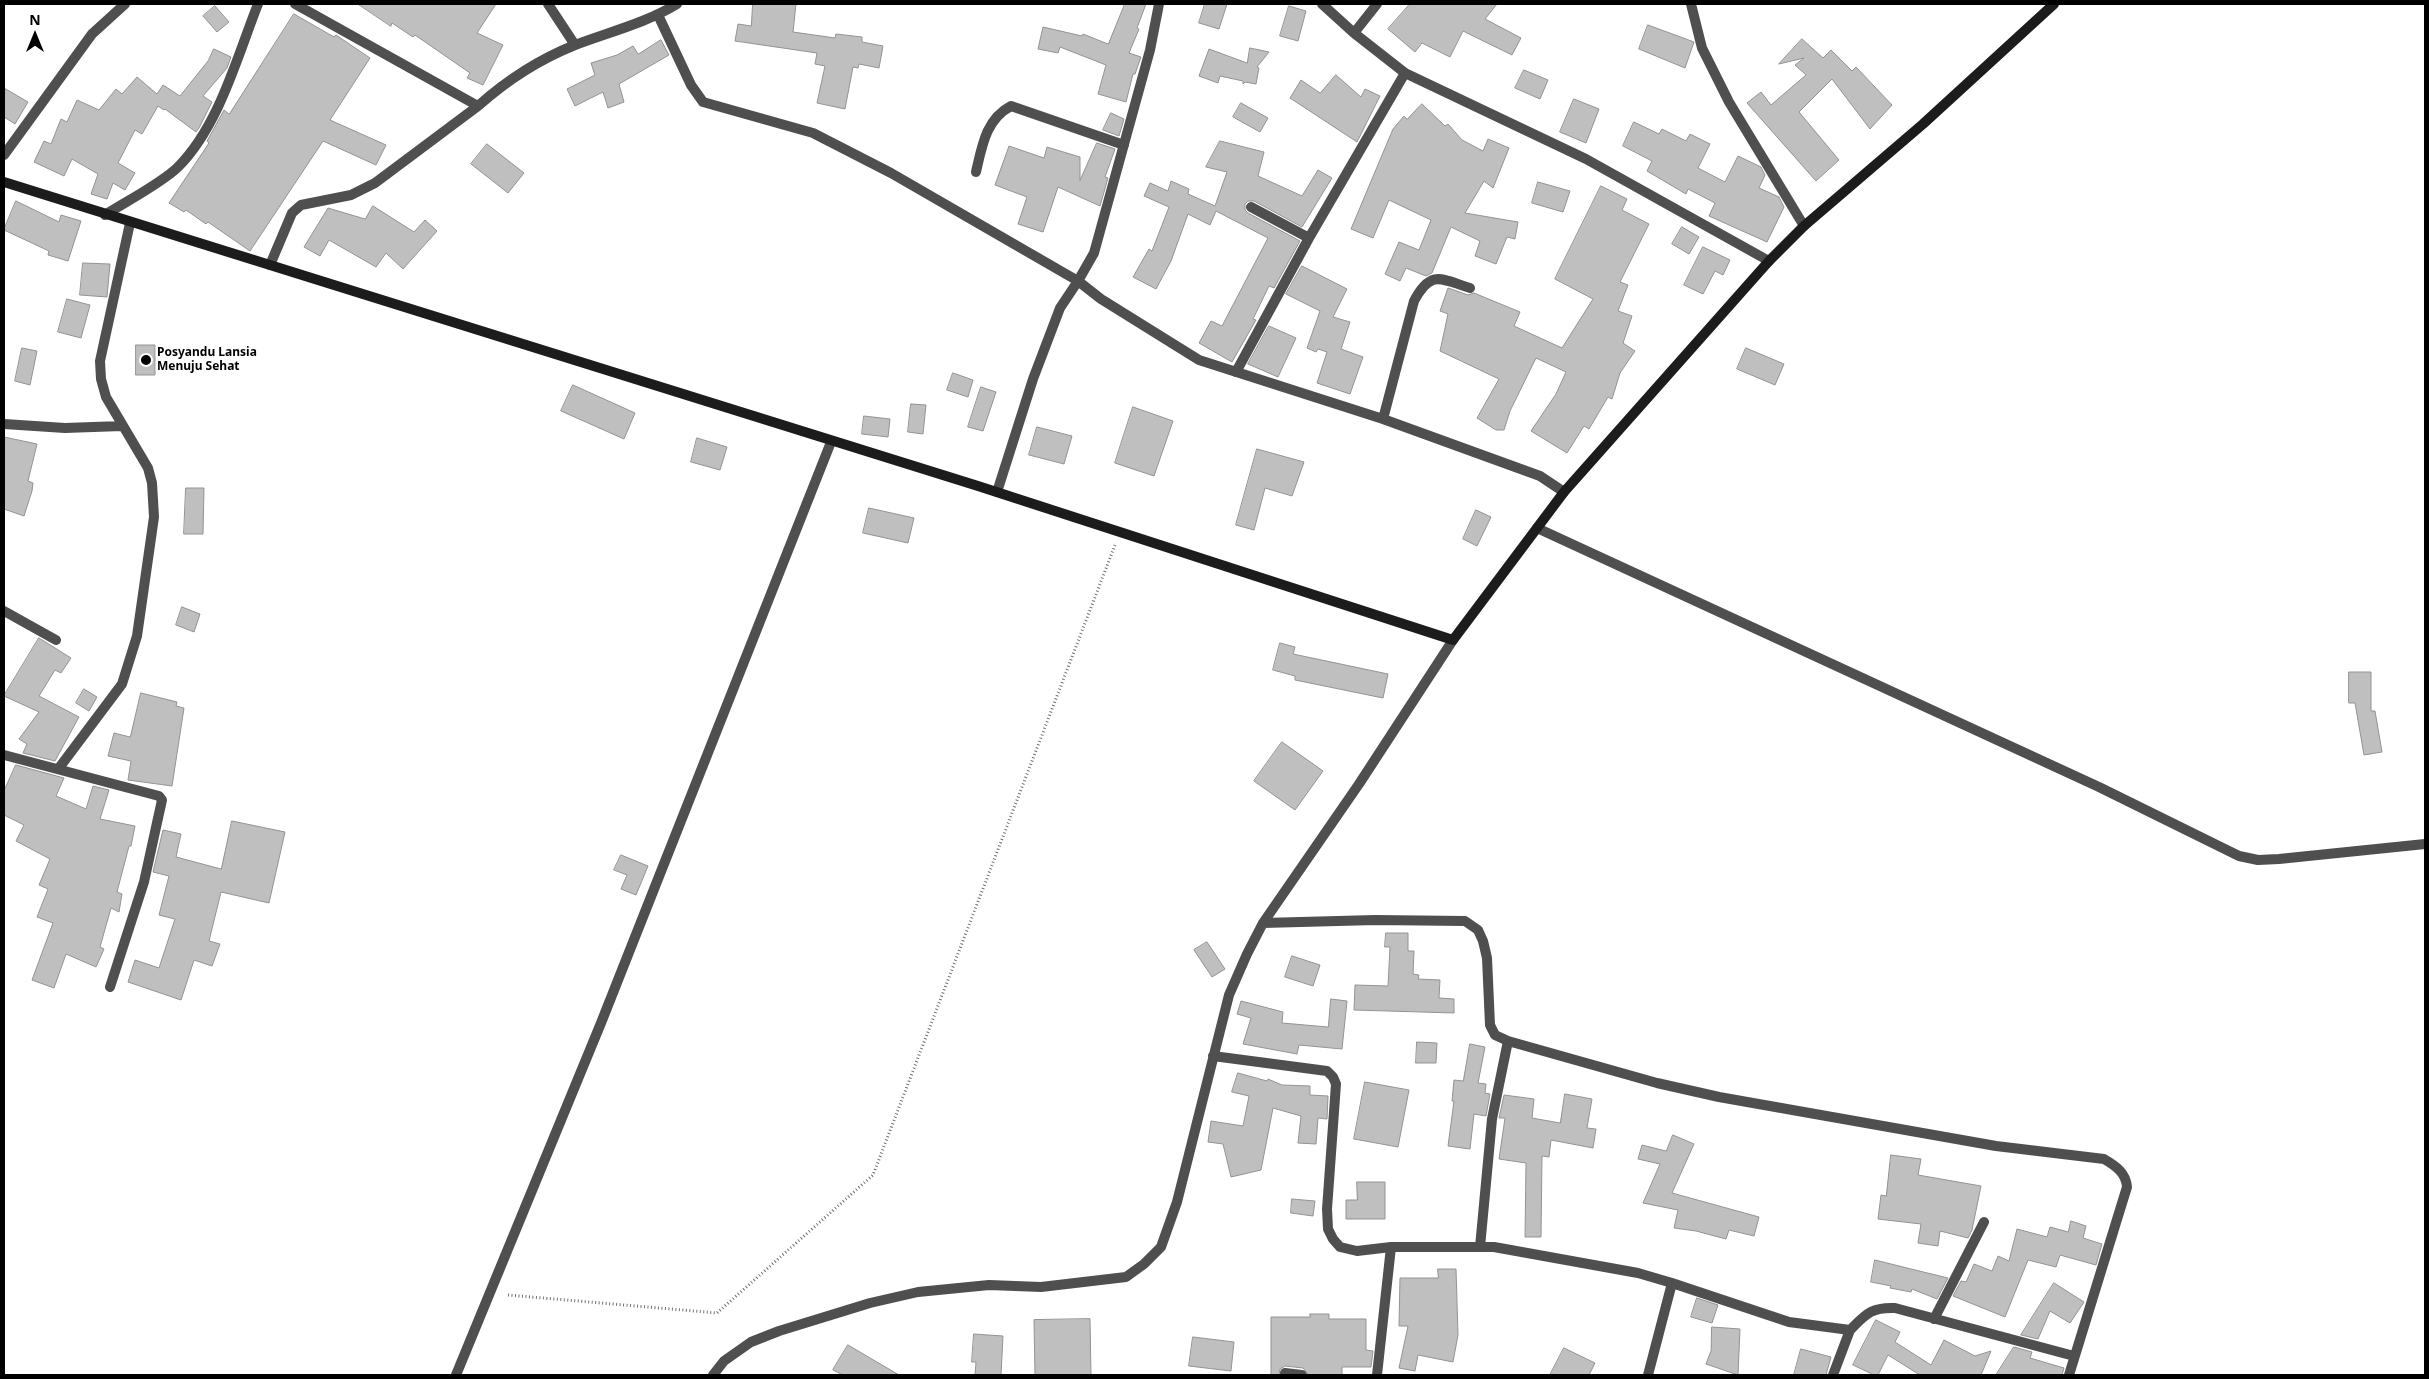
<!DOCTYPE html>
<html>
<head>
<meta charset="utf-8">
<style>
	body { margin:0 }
	#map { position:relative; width:2429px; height:1379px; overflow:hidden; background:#fff; font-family:"Noto Sans",sans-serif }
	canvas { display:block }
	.frame { position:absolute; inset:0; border:5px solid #000; pointer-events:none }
	.north { position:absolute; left:10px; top:10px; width:50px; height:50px; -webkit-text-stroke:4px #fff; paint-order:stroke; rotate:0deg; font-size:14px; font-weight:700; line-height:20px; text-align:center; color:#000 }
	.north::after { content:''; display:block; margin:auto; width:18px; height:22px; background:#000; clip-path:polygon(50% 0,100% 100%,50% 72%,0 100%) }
</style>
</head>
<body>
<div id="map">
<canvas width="2429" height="1379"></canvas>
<div class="frame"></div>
<div class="north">N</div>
</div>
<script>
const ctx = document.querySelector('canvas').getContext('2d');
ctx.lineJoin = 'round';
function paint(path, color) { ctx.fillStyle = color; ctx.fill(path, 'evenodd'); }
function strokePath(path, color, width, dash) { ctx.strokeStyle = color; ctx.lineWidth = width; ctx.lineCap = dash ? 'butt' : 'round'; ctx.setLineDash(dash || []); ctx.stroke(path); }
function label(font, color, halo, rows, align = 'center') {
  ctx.font = font + ' "Noto Sans",sans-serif'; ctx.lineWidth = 4.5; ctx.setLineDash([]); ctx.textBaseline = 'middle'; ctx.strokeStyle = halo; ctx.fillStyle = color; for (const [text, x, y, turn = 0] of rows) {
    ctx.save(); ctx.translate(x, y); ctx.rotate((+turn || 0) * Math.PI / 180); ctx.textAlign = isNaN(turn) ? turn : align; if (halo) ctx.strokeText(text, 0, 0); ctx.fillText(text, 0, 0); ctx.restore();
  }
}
const building = new Path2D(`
	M358,4H496L477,33L503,45L483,85L467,78L470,73L415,35L413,37L392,23L391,26Z
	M753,4H796L793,32L835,38L836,34L862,37V42L883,46L879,68L859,64L858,68L853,67L845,109L817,103L825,66L815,64L817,53L735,41L738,24L751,26Z
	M1125,4H1146L1137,28L1139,29L1129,53L1141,57L1135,74H1133L1126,102L1098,94L1106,65L1060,47L1058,53L1038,49L1043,27L1082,36L1083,34L1108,44Z
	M1205,4H1227L1219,29L1199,23Z
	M1410,4H1497L1485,19L1521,38L1512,55L1463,31L1450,57L1422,43L1415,52L1388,29Z
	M215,6L229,22L217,32L203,16Z
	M1289,6L1306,11L1298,41L1280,36Z
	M294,14L334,37L336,35L370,58L330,120L386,145L376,165L323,141L250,251L208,222L206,224L186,210L184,212L169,203L209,143L207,141L224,110L229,114Z
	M1648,25L1694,42L1685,68L1639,49Z
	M1802,39L1823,58L1831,50L1852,71L1856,67L1892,105L1870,129L1832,79L1799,112L1839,160L1816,181L1747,103L1761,92L1771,105L1806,75L1795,65L1804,58L1779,64Z
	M661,40L669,55L619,84L624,102L608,108L603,92L575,106L567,89L595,75L591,63L617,55L633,46L638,54Z
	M1250,48L1269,52L1257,67L1259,68L1256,84L1245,82L1243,84V81L1220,76L1218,83L1199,76L1209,49L1247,63Z
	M214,49L231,57L227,68L203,96L212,102L199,128L196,132L165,109L164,110L158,106L142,134L135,130L118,163L135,173L125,190L113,183L107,199L91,194L98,174L72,159L64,176L34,162L44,141L51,144L61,119L67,122L77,100L99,110L116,89L122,94L137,77L157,94L163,85L180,96L208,61Z
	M1524,70L1548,80L1540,99L1515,88Z
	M1336,75L1361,97L1365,89L1380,96L1357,142L1290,98L1301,80L1320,93Z
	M4,88L28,102L15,124L4,117Z
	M1574,99L1599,109L1586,143L1560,132Z
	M1241,103L1268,118L1260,132L1233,117Z
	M1422,104L1445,126L1448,124L1462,140L1483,151L1488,139L1509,148L1493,188L1484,181L1465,213L1518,222L1515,239L1507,237L1496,264L1475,256L1480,241L1451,227L1432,273L1426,276L1406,268L1400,281L1385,274L1399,242L1419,250L1431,220L1389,200L1373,238L1351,229L1393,129L1404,116L1407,119Z
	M1111,113L1124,119L1119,136L1103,130Z
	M1634,122L1659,134L1662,129L1686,141L1690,134L1710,144L1698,168L1725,182L1738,156L1761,167L1765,175L1759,188L1779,197L1784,207L1767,242L1709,216L1715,203L1688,189L1686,194L1647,171L1652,161L1623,146Z
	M1220,141L1264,152L1258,176L1302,196L1318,170L1332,178L1302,227L1254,201H1248L1245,204V210L1248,213L1300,241L1274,288L1269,286L1253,319L1256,320L1232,362L1199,343L1211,321L1222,326L1268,238L1216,211L1210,225L1188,214L1171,261L1156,289L1133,277L1149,249L1152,251L1169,207L1144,196L1150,183L1168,191L1171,181L1189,189L1188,194L1215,206L1227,172L1206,167Z
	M1097,143L1115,149L1105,177L1108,178L1100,206L1058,187L1043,232L1018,224L1027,197L995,185L1009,146L1044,158L1047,147L1080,157V180Z
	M487,144L524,173L508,193L471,164Z
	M1538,182L1570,191L1563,212L1532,203Z
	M1601,186L1627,199L1622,210L1649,224L1620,282L1628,285L1618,311L1632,316L1623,343L1635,351L1620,373L1612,399L1608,397L1589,429L1584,426L1567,453L1531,431L1556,394L1566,372L1536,358L1510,411L1504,430H1496L1477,418L1499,379L1440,351L1448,314L1440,311L1448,288L1468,295L1474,293L1520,312L1514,326L1562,348L1593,299L1555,279Z
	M16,201L59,222L61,215L81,221L68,261L48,255L49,251L4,230Z
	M373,206L414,232L425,220L437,231L403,269L386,253L376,267L329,240L320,256L304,247L328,208L365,219Z
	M1682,227L1699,237L1689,254L1672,244Z
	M1703,247L1730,260L1723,275L1715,271L1703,294L1684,285Z
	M83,263L110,264L107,297L80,295Z
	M1302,266L1347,289L1333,317L1350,322L1341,349L1363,357L1350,394L1317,383L1327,352L1318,349L1316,352L1307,348L1320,311L1286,294Z
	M67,299L90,305L81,338L58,332Z
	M1269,326L1296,338L1278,377L1248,364Z
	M136,345H155V375H136Z
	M22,348L37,351L30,385L15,381Z
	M1746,348L1784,364L1775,385L1737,369Z
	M953,373L973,380L968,397L947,390Z
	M573,385L635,413L624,439L561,411Z
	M981,387L996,392L983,431L968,427Z
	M911,404L926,405L923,434L908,432Z
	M1133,407L1173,421L1154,476L1115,463Z
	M864,416L890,419L888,437L862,434Z
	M1037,427L1072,436L1064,464L1029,455Z
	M4,437L37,444L28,481L33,483L32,491L24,516L4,509Z
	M697,438L727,447L720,470L691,462Z
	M1257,449L1304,462L1292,496L1265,488L1254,530L1236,525Z
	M186,488H204L203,534H184Z
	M869,508L914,518L908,543L863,533Z
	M1476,510L1491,517L1477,546L1463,539Z
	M182,607L200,614L194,632L176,625Z
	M39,638L71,658L61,673L55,670L39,696L79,717L55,761L23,753L27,744L19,739L39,712L4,696Z
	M1280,643L1295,647L1293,654L1388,674L1383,698L1295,680V676L1273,670Z
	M2349,672H2371V711H2375L2382,752L2364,755L2355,703H2349Z
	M84,689L97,697L89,711L76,703Z
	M141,693L177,702L176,706L184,708L172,786L128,780L131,761L108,756L114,733L130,737Z
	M1282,742L1323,771L1295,810L1254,781Z
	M16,765L64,778L56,796L86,809L93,786L109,790L100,819L135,826L131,846H129L117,892L122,894L119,912L111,908L100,947L104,949L96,967L66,954L54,988L32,980L53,923L37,917L48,889L39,885L50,859L16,841L24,825L4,815V791Z
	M232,821L285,832L269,903L221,892L209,941L220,944L212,966L194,960L181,1000L128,982L135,960L159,968L175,919L159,915L169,876L153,872L163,830L181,834L176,857L221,869Z
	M621,855L648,866L636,895L621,889L627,875L614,870Z
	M1386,933H1408V951H1414L1413,974L1419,975L1418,979L1440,980L1439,998L1454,999V1013L1354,1010L1355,985L1388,986L1390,947H1385Z
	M1207,942L1225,969L1212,977L1194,950Z
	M1292,956L1320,965L1313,986L1285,977Z
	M1331,999L1347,1001L1342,1049L1299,1045L1297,1054L1243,1044L1251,1018L1237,1014L1241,1001L1283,1012L1282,1023L1328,1027Z
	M1417,1042L1437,1043L1436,1063H1416Z
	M1470,1044L1485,1047L1478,1083L1486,1084L1485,1093L1490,1094L1486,1116L1474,1114L1470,1149L1448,1146L1454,1101H1452L1454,1080L1463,1081Z
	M1238,1073L1267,1081L1268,1079L1282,1085L1310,1086V1095L1328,1096L1327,1119L1318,1118L1316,1144L1298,1143L1301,1116L1273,1108L1261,1170L1231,1177L1223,1144L1208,1142L1211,1121L1243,1126L1249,1096L1232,1092Z
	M1365,1082L1409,1090L1398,1147L1354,1139Z
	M1565,1094L1592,1099L1587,1128L1596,1129L1593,1148L1551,1140L1549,1157L1542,1156L1541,1237H1525L1526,1163L1499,1159L1505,1118H1499L1504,1095L1534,1099L1532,1118L1560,1123Z
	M1673,1135L1694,1144L1672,1193L1759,1217L1754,1236L1729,1230L1726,1239L1696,1231L1674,1228L1678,1210L1643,1203L1660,1164L1638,1159L1642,1145L1666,1151Z
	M1891,1155L1921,1159L1918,1175L1981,1186L1972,1230L1968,1238L1940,1231L1938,1246L1918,1243L1921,1224L1878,1219L1881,1195L1886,1196Z
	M1357,1182H1385V1219H1346V1200H1357Z
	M1292,1199L1315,1201L1313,1216L1291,1213Z
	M2071,1221L2086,1226L2083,1238L2102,1244L2096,1265L2060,1255L2056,1267L2028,1260L2005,1317L1953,1296L1961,1281L1966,1282L1974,1264L1992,1271L1998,1256L2009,1261L2017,1229L2047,1237L2050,1227L2068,1232Z
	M1875,1260L1911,1269L1948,1278L1937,1299L1912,1289L1911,1292L1890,1288L1891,1286L1871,1282Z
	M1438,1269H1456L1458,1335L1453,1362L1418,1355L1415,1371L1399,1368L1408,1326H1399L1400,1278H1438Z
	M2054,1283L2084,1302L2070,1323L2050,1311L2038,1339L2021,1335Z
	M1697,1298L1718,1305L1712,1323L1691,1317Z
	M1310,1314H1329V1319H1366V1350L1373,1351L1371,1367H1342V1375H1309L1303,1368L1285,1366L1280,1369L1279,1375H1271V1317H1310Z
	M1090,1319L1091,1375H1035L1034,1320Z
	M1876,1320L1900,1332L1895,1342L1931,1365L1944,1340L1975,1356L1991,1351L1981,1375H1920L1888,1355L1878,1375H1874L1853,1365Z
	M1712,1327L1740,1329L1738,1375L1706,1364L1711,1351Z
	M974,1334L1003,1336L1001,1375H975L976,1362H972Z
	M1193,1337L1234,1342L1231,1371L1189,1366Z
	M848,1345L899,1375H843L833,1370Z
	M2014,1347L2032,1352L2030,1358L2064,1368L2062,1375H1996Z
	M1564,1348L1595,1363L1589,1375H1550Z
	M1801,1349L1831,1357L1826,1375H1794Z`);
paint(building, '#bfbfbf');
strokePath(building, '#939393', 1);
strokePath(new Path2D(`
	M508,1295L717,1313L873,1175L1115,545`), '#717171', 3, [1, 2.5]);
strokePath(new Path2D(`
	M295,4L478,106C506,81 540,59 575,45C609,32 646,23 677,4
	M548,4L575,45
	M1159,4L1150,50L1094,253L1078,281L1101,299L1199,360L1383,419L1540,476L1564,492
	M1322,4L1354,33L1405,73L1586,159L1769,261
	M1691,4L1702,48L1729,102L1804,226
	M658,15L691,85L703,102L813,133L891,173L1078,281L1060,308L1033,379L997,492
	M1354,33L1377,4
	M4,155L92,34L125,4
	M976,172C982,146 986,119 1011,106L1124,145
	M1251,207L1309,238
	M105,215C125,202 162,183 178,167C219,126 237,57 258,4
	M270,265L292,213L301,205L351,195L375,183L478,106
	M1236,372L1309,238L1405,73
	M1383,419L1414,301C1431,269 1441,279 1470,288
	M4,424L65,428L122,426
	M1537,528L2099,787L2239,856L2258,860L2279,859L2425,844
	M4,611L56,640
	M4,755L159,796L162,800L144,882L110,987
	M59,768L122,684L137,636L154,517L152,483L148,468L106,397L101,379L100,361L130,223
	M1263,923L1375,920L1465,921L1478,930L1483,941L1487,958L1490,1025L1495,1035L1508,1041L1657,1083L1719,1097L1996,1146L2104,1159C2116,1166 2126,1173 2127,1187L2069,1375
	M1213,1056L1327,1071L1333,1077L1336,1084L1327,1209L1328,1229L1333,1239L1340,1247L1357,1251L1391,1247H1494L1638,1273L1672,1283L1789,1322L1850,1330C1866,1314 1871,1307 1895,1308L2074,1356
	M1480,1247L1492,1119L1508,1041
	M1934,1319L1984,1222
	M1285,1373L1302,1375
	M456,1375L601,1023L831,442
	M713,1375L724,1361L751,1342L779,1331L870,1303L918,1292L989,1285L1041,1287L1126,1277L1144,1264L1161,1247L1177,1202L1229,995L1247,954L1263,923L1359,784L1453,640
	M1377,1375L1391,1247
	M1648,1375L1672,1283
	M1833,1375L1850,1330`), '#4f4f4f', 10);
strokePath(new Path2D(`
	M4,182L978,486L1453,640L1564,492L1769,261L1804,226L1923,124L2054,4`), '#1c1c1c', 10);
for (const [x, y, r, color] of [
	[146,360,6,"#000"]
]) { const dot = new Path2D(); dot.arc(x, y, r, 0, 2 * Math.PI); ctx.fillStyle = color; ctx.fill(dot); strokePath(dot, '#fff', 2); }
label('bold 12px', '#000', '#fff', [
	["Posyandu Lansia",157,353],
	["Menuju Sehat",157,367]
], 'left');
</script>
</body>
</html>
